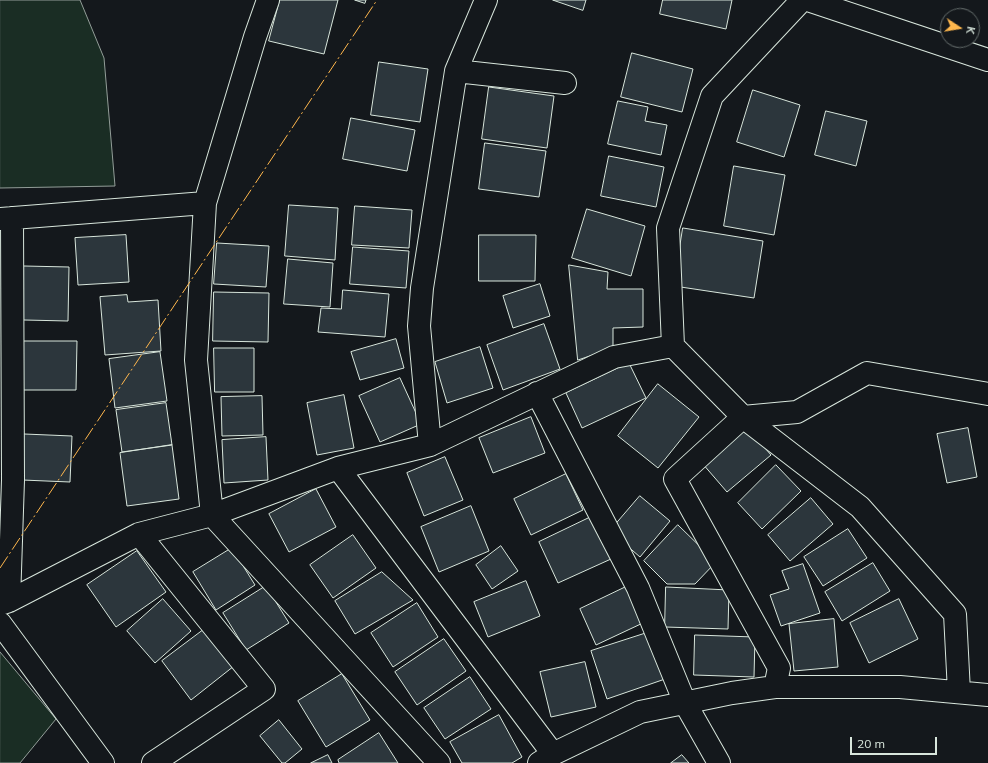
<!DOCTYPE html>
<html>
<head>
<meta charset="utf-8">
<style>
	body { margin:0 }
	#map { position:relative; width:988px; height:763px; overflow:hidden; background:#14181c; font-family:Mulish,sans-serif }
	canvas { display:block }
	.north { position:absolute; left:940px; top:8px; width:40px; height:40px; box-sizing:border-box; background:#14181c; border:1px solid #626a69; border-radius:50%; rotate:102deg; font-size:11px; font-weight:700; line-height:16px; text-align:center; color:#d8e6dc }
	.north::after { content:''; display:block; margin:auto; width:14px; height:18px; background:#ffb74d; clip-path:polygon(50% 0,100% 100%,50% 72%,0 100%) }
	.scale { position:absolute; left:850px; top:737px; width:87px; height:18px; box-sizing:border-box; border:2px solid #d8e6dc; border-top:0; padding-left:5px; font-size:12px; line-height:14px; white-space:nowrap; color:#d8e6dc; -webkit-text-stroke:3px #14181c; paint-order:stroke }
</style>
</head>
<body>
<div id="map">
<canvas width="988" height="763"></canvas>
<div class="north">K</div>
<div class="scale">20 m</div>
</div>
<script>
const ctx = document.querySelector('canvas').getContext('2d');
ctx.lineJoin = 'round';
function paint(path, color) { ctx.fillStyle = color; ctx.fill(path, 'evenodd'); }
function strokePath(path, color, width, dash) { ctx.strokeStyle = color; ctx.lineWidth = width; ctx.lineCap = dash ? 'butt' : 'round'; ctx.setLineDash(dash || []); ctx.stroke(path); }
const green = new Path2D(`
	M0,0H80L104,58L115,186L0,188Z
	M0,652L56,719L20,763H0Z`);
paint(green, '#1a2d24');
strokePath(green, '#939e99', 1);
const building = new Path2D(`
	M280,0H338L324,54L269,41Z
	M355,0H366L365,3Z
	M553,0H586L583,10Z
	M663,0H732L726,29L660,14Z
	M632,53L693,69L682,112L621,97Z
	M379,62L428,69L420,122L371,115Z
	M489,87L554,96L547,148L482,139Z
	M753,90L800,105L784,157L737,142Z
	M618,101L648,107L645,121L667,125L661,155L608,144Z
	M826,111L867,121L856,166L815,155Z
	M351,118L415,130L407,171L343,159Z
	M485,143L546,151L539,197L479,189Z
	M609,156L664,167L656,207L601,196Z
	M734,166L785,175L774,235L724,226Z
	M289,205L338,208L335,260L285,256Z
	M355,206L412,210L409,248L352,245Z
	M587,209L645,226L631,276L572,258Z
	M683,228L763,241L754,298L674,286Z
	M126,235L129,282L78,285L75,238Z
	M479,235H536L535,281H479Z
	M217,243L269,246L266,287L214,284Z
	M353,247L409,251L406,288L350,284Z
	M288,259L333,263L330,307L284,304Z
	M569,265L608,272L607,289H643V327L613,328V348L578,360Z
	M24,266L69,267L68,321L24,320Z
	M540,284L550,316L513,328L503,296Z
	M343,290L389,294L385,337L318,332L321,308L341,309Z
	M214,292L269,293L268,342L213,341Z
	M127,295L128,302L158,300L161,351L105,355L100,297Z
	M544,324L560,369L503,390L487,345Z
	M396,339L404,368L360,380L351,352Z
	M19,341H77L76,390H19Z
	M480,347L493,388L447,403L435,362Z
	M214,348H254V392H215Z
	M160,352L167,401L115,408L109,359Z
	M629,363L646,398L582,428L566,393Z
	M400,378L421,424L380,442L359,396Z
	M658,384L699,417L658,468L618,436Z
	M344,395L354,448L317,455L307,403Z
	M262,396L263,435L222,436L221,397Z
	M166,403L172,445L122,452L116,410Z
	M531,417L545,453L493,473L479,438Z
	M746,426L771,455L727,492L702,463Z
	M968,428L977,477L947,483L937,434Z
	M24,434L72,436L70,482L22,480Z
	M266,437L268,480L224,483L222,440Z
	M172,445L179,499L127,506L120,453Z
	M445,457L463,500L424,516L407,473Z
	M776,465L801,491L762,529L738,503Z
	M566,474L583,510L531,535L514,499Z
	M316,489L336,527L289,552L269,514Z
	M640,496L670,521L640,557L610,531Z
	M811,498L833,524L790,561L768,535Z
	M471,506L489,551L439,572L421,527Z
	M591,517L611,559L558,583L539,542Z
	M678,525L716,562L695,584H667L644,561Z
	M848,529L867,558L823,586L804,557Z
	M353,535L376,568L333,598L310,565Z
	M501,546L518,571L492,589L476,565Z
	M232,548L255,585L216,610L193,572Z
	M137,551L166,592L116,627L87,585Z
	M873,563L890,591L842,621L825,592Z
	M803,564L820,613L781,626L770,595L789,589L782,571Z
	M382,572L413,600L355,634L335,601Z
	M526,581L540,616L488,637L474,602Z
	M266,586L289,623L246,650L223,613Z
	M628,586L645,622L596,645L580,609Z
	M666,587L729,590L728,629L665,627Z
	M163,599L191,631L155,663L127,631Z
	M899,599L918,639L869,663L850,623Z
	M417,603L438,637L393,667L371,633Z
	M834,619L838,667L794,671L789,624Z
	M206,628L234,666L191,700L162,661Z
	M653,631L668,678L607,699L591,651Z
	M695,635L755,637L754,677L694,675Z
	M444,639L466,671L417,705L395,672Z
	M585,662L596,707L551,717L540,672Z
	M342,674L370,720L326,747L298,701Z
	M470,677L491,709L445,739L424,708Z
	M499,715L522,757L512,763H462L450,742Z
	M279,720L302,749L285,763H282L260,736Z
	M379,733L398,763H339L338,760Z
	M328,755L332,763H311Z
	M682,755L689,763H671Z`);
paint(building, '#2c363c');
strokePath(building, '#d8e6dc', 1);
const minor = new Path2D(`
	M268,0L255,37L205,203L196,360L212,515L439,763
	M802,0L712,96L668,228L673,346L743,417L860,507L955,614L959,692
	M808,0L988,60
	M456,71L565,83
	M0,219L205,203
	M537,393L638,588L685,703L719,763
	M430,445L419,326L422,288L456,71L486,0
	M338,468L553,754
	M139,534L264,689L153,763
	M9,601L13,480L12,218
	M0,604L9,601L139,534L212,515L338,468L430,445L614,357L673,346
	M0,623L103,763
	M775,687L779,668L675,479L743,417L797,412L867,373L988,394
	M539,763L553,754L640,712L732,693L775,687H900L988,695`);
strokePath(minor, '#d8e6dc', 24);
strokePath(minor, '#14181c', 22);
strokePath(new Path2D(`
	M0,568L377,0`), '#ffb74d', 1, [14, 3, 2, 3]);
</script>
</body>
</html>
